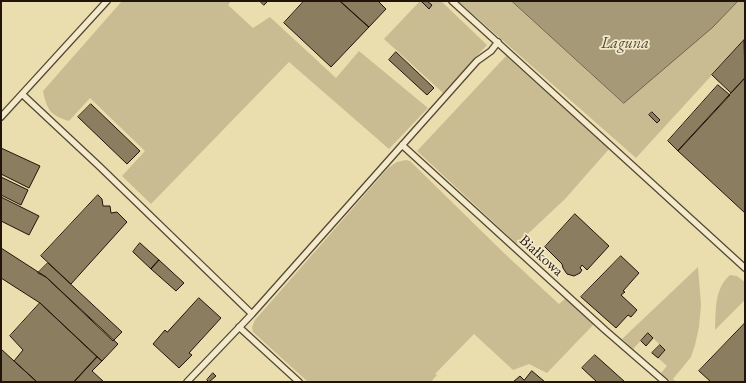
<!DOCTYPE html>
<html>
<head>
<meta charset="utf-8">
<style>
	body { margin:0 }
	#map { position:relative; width:746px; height:383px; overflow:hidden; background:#ebdeae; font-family:"EB Garamond",serif }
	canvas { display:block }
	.frame { position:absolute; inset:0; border:2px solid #21140b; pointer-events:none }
</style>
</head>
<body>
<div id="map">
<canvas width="746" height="383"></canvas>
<div class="frame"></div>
</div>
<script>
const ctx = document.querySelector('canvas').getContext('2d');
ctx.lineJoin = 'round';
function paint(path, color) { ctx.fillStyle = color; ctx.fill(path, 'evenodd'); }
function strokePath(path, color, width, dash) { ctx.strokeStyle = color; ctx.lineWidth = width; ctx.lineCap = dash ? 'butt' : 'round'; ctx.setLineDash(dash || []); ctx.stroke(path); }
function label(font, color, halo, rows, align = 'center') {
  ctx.font = font + ' "EB Garamond",serif'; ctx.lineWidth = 3.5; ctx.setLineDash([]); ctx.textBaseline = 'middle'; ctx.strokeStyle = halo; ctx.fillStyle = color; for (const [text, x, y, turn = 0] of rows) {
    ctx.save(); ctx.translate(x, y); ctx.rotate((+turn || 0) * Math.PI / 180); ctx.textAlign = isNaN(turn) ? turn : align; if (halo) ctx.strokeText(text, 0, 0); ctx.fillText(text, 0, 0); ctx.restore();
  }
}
paint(new Path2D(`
	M122,1H231L228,5L253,28L270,17L336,78L359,51L428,108L389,149L289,62L151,204L122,176L145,151L90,98L69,121C50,115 47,110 43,91Z
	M420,1H441L487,45L443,93L384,39Z
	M458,1H745V39L636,158Z
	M506,56L609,149L565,199L517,244L417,151Z
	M406,160L410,161L505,254L559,304L566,298L594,324L547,373L529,364L513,370L474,334L435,374L437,375L431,382H308L253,332L252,327L255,320L388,168L397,162Z
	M698,267L701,305L699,327L695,345L691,357L673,379L676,382L670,381L661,373L667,366L658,358L665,350L648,333L633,349L622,339Z
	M730,275L737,276L745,282V300L715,330C716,310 714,289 730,275Z`), '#c9bc92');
const water = new Path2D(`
	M512,1H738L713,27L624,103Z`);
paint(water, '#a69977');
strokePath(water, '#71644c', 1);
const building = new Path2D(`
	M260,1H268L264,5Z
	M304,1H340L369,27L331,67L284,23Z
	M340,1H378L386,9L369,27Z
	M423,1H427L432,5L429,9L422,2Z
	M744,40L745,78L731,93L712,75Z
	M396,52L434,88L427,95L389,60Z
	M745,78V213L678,151Z
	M718,85L730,95L678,151L668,141Z
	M91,104L140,151L127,164L78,117Z
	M652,112L660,120L657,123L649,115Z
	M1,148L40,166L29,188L1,174Z
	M1,177L28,190L21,205L1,195Z
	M98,195L102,199L103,206H110L111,213L117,212L127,222L71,284L41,256Z
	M1,197L39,216L29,235L1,221Z
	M575,214L609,246L587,270L582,265L580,268L582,270L580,273L574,276L567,274L563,268L562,264L545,247Z
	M140,243L159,260L151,269L133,252Z
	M1,248L46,277L118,344L102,361L40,303L1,278Z
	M621,256L639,273L623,291L625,292L621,295L637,310L631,317L628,315L616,328L581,297Z
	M159,260L184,283L176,291L151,269Z
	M48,263L122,332L113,341L46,277L38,273Z
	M199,298L221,318L189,353L192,355L179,368L153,344L165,330L167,332Z
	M40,303L97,357L74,382H37L14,361L23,350L10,336Z
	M745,323V382H711L699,371Z
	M648,333L653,338L646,346L641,341Z
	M660,345L665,350L658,358L652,353Z
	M1,349L14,361L37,382H2L1,381Z
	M595,355L625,382H597L582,368Z
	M97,357L102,361L92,371L104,382H74Z
	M532,371L545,382H513L520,376L524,380Z
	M213,373L216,376L209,382L207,380Z`);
paint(building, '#8a7d60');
strokePath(building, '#21140b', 1);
const service = new Path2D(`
	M452,1L745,268
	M22,94L99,166L252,314
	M1,117L107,1
	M402,145L605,330L665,382
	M239,327L299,382
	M187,382L252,314L477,61L491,51L498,42`);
strokePath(service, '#544634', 8);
strokePath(service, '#f2eaca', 5.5);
label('15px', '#21140b', '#f2eaca', [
	["Białkowa",541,256,42]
]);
label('italic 16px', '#564936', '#f2eaca', [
	["Laguna",625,44]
]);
</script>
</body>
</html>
